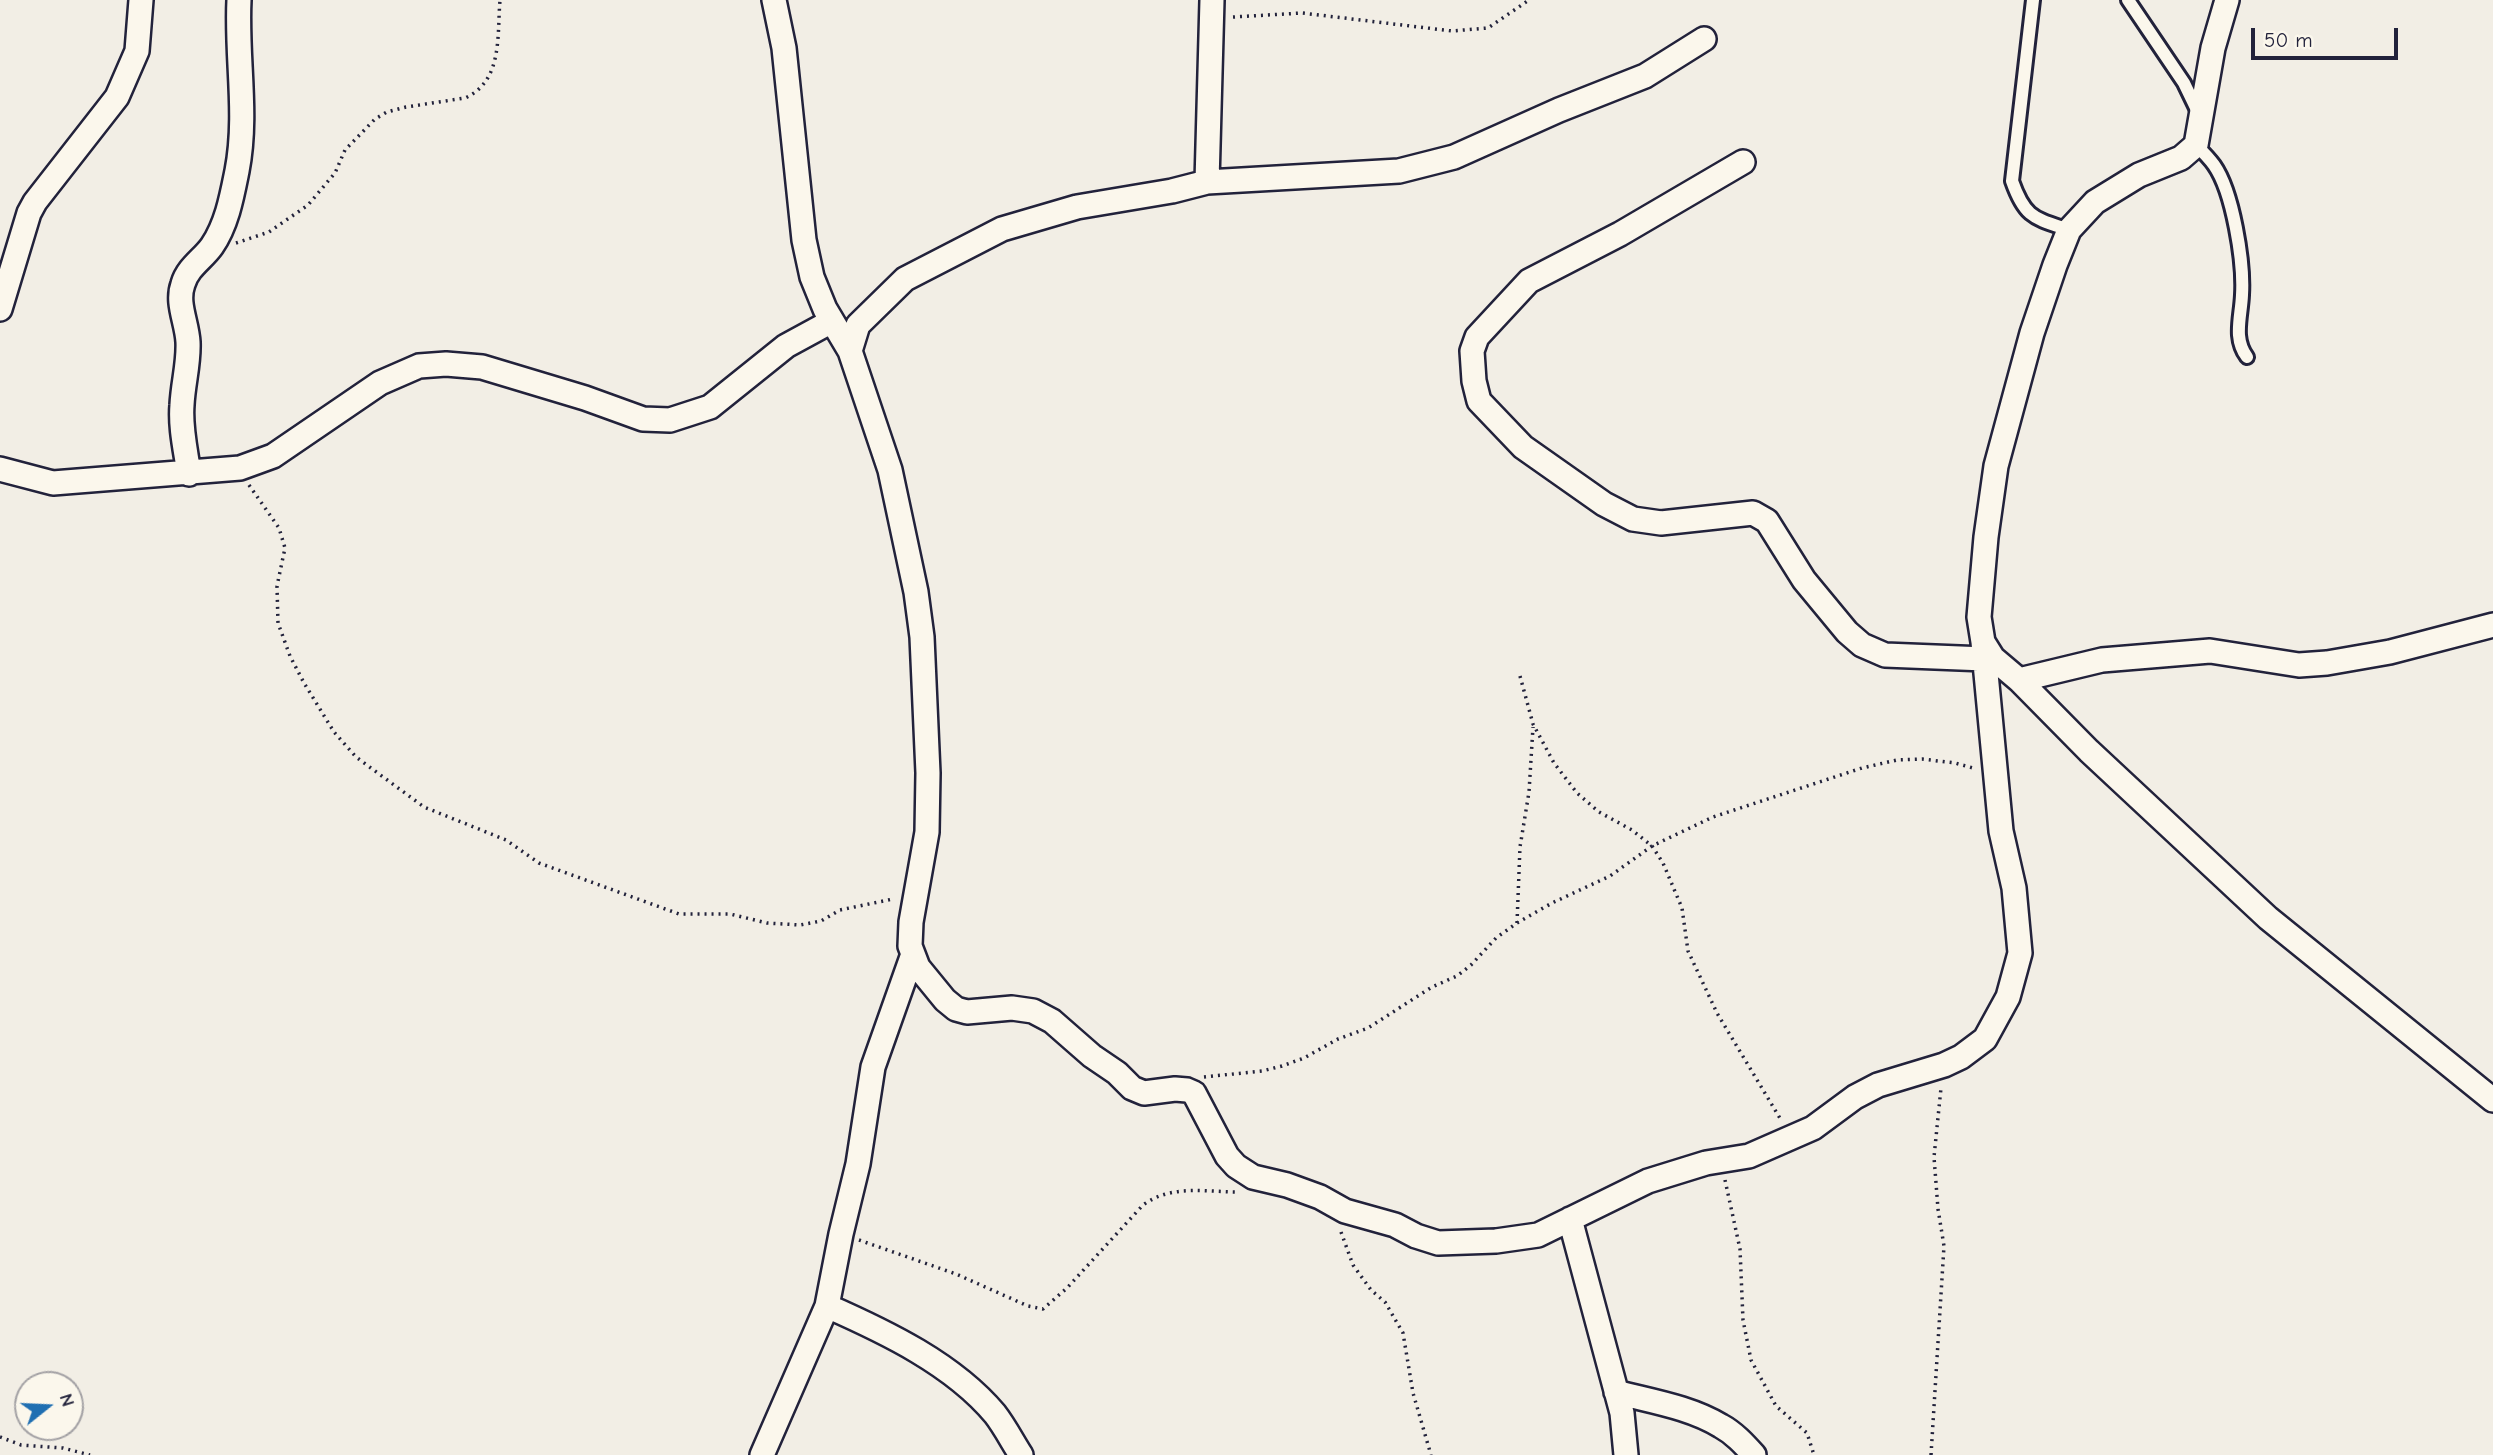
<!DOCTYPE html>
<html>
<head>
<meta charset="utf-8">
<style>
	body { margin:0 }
	#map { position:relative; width:2493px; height:1455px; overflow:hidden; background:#f2eee5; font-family:"Comic Neue",sans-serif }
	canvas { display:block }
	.north { position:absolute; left:14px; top:1371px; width:70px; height:70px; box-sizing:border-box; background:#fbf7ec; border:2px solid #a4a2a5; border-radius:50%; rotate:72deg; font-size:19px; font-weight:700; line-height:28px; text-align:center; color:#22223b }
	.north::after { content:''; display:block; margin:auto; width:24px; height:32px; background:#1f6fb2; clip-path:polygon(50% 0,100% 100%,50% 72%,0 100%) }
	.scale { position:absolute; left:2251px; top:28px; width:147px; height:32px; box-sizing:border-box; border:4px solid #22223b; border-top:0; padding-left:9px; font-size:21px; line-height:24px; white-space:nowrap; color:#22223b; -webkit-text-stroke:5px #fbf7ec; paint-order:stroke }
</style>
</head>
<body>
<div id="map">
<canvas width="2493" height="1455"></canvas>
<div class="north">N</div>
<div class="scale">50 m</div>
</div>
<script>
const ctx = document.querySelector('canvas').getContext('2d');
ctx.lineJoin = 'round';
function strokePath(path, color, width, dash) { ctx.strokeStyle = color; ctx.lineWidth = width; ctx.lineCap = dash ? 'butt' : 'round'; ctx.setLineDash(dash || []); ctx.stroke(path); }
const lane = new Path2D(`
	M2033,0L2012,181C2025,218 2034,218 2069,230
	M2128,0L2184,83L2198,112
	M2196,145C2202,151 2209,158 2214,165C2233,192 2244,262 2242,295C2241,318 2233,338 2247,357`);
const street = new Path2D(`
	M774,0L784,48L804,240L812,277L825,309L850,351L890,470L916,592L922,637L928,773L927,832L911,922L910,946L918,967L945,1000L956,1009L967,1012L1012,1008L1033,1011L1052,1021L1092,1056L1117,1073L1132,1088L1144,1093L1175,1089L1187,1090L1194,1093L1227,1156L1236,1166L1253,1177L1287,1185L1320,1197L1345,1211L1395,1225L1416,1236L1438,1243L1496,1241L1538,1235L1648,1181L1706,1163L1749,1156L1813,1128L1855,1097L1878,1085L1944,1065L1961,1057L1985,1039L2008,997L2020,953L2014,888L2001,831L1983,642
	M2227,0L2213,48L2196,145L2181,158L2139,175L2095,202L2069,230L2055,265L2032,333L1996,466L1986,537L1979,617L1983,642L1993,658L2019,680L2089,751L2268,918L2493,1100
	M1743,162L1620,234L1529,281L1477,337L1472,351L1474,381L1479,401L1523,447L1604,504L1633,519L1661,523L1753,513L1767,521L1804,580L1847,632L1862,645L1885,655L1985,659
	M1207,182L1212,0
	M0,309L29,213L35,202L117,97L137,51L141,0
	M850,351L858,325L905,279L1002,229L1077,207L1172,191L1207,182L1399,171L1454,157L1559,110L1645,76L1704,39
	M0,469L53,483L240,468L273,456L380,383L419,366L446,364L482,367L585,398L643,419L670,420L710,407L786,346L832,321
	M189,474C186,452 180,428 182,405C183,383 189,364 188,342C187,322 176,303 183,284C188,267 203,259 212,246C227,224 232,196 237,171C248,114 236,57 239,0
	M2019,680L2102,660L2210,651L2299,665L2327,663L2390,652L2493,625
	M1570,1219L1622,1413L1626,1455
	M827,1306C886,1332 953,1364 995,1414C1005,1427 1012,1441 1021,1455
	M1616,1392C1650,1401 1690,1407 1721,1426C1734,1433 1744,1444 1754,1455
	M762,1455L827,1306L841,1234L858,1164L873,1067L913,954`);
strokePath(lane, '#22223b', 18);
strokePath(street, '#22223b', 28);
strokePath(new Path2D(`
	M1233,17L1302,13L1452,31L1488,28L1529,0
	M236,243L269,232L308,205L335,173L345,150L375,119L387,112L406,107L465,98C503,81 497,36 500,0
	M249,485L279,528L285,548L277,586L278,623L290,656L304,683L334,732L356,757L424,807L506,840L539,863L679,914H730L767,923L800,925L821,921L840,910L893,899
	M1520,676L1533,724L1554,763L1577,793L1599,812L1632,830L1652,846L1663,863L1682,908L1688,951L1717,1013L1781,1120
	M1517,923L1520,847L1529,792L1533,727
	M1204,1077L1262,1071L1282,1066L1304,1058L1338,1039L1368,1028L1432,987L1457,976L1471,965L1496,938L1517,923L1552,903L1610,876L1652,846L1713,817L1862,768L1897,760L1922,759L1955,763L1973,768
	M1725,1180L1740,1249L1743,1320L1751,1360L1776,1406L1807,1433L1814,1455
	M1341,1232L1353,1265L1371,1290L1385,1302L1403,1333L1413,1393L1431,1455
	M859,1240L956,1274L1028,1306L1043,1309L1067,1288L1143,1205C1172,1184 1205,1192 1238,1192
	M0,1437L21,1445L63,1448L90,1455
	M1931,1455L1944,1246L1938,1209L1934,1157L1941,1088`), '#22223b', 3.5, [2, 5]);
strokePath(lane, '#fbf7ec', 12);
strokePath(street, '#fbf7ec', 23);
</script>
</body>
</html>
